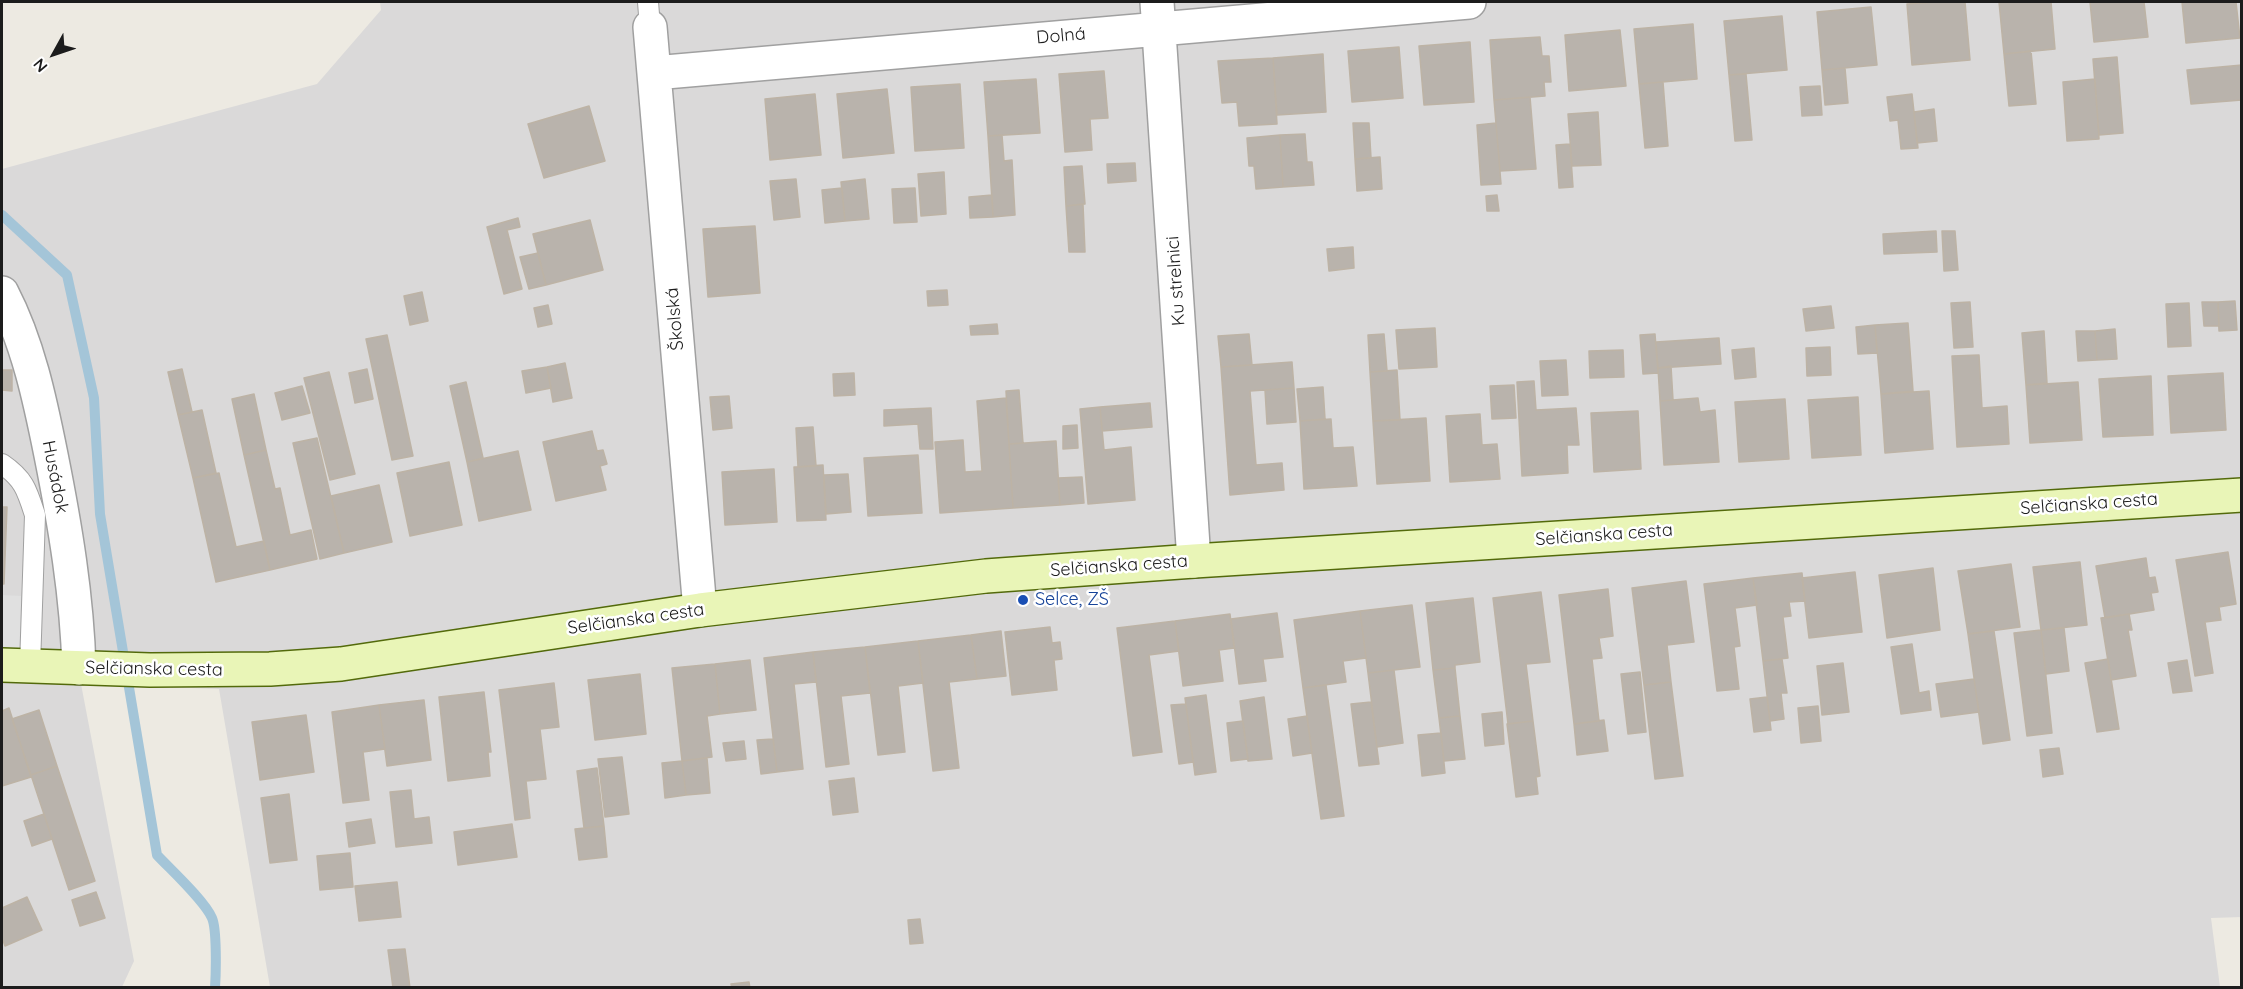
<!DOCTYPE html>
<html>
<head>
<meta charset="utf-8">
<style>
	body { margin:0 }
	#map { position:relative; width:2243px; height:989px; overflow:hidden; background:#edeae2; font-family:Quicksand,sans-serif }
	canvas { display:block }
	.frame { position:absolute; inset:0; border:3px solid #1c1c1c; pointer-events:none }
	.north { position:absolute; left:24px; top:24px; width:60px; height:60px; -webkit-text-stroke:4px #fff; paint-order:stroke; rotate:230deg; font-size:16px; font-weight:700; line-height:24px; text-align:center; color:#1c1c1c }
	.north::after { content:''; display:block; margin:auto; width:21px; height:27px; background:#1c1c1c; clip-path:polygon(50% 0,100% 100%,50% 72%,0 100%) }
</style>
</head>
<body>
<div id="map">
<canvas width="2243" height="989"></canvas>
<div class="frame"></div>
<div class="north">N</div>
</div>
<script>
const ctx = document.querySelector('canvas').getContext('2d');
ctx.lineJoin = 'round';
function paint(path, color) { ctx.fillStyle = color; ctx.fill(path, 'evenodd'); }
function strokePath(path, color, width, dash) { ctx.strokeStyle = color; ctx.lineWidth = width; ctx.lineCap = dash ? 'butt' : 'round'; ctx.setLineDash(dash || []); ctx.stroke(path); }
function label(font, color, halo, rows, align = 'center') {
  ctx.font = font + ' Quicksand,sans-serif'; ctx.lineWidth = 5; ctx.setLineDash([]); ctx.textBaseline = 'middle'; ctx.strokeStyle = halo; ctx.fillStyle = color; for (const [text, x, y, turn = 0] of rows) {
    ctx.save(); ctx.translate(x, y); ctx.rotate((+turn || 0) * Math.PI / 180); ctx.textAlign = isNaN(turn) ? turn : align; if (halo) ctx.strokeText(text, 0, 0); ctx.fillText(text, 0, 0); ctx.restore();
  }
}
paint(new Path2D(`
	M380,2H2241L2242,917L2211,918L2220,987H270L219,689L81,684L134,961L122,987L2,988V169L317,84L381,10Z`), '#dad9d9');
paint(new Path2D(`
	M2,595L21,596L19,666L2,665Z`), '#e0e0e0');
strokePath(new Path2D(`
	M2,215L67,275L94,398L100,514L157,855C171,870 204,900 212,918C217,929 216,974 215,988`), '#a4c5d8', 10);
const building = new Path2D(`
	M1936,2H1965L1970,60L1912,65L1907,4Z
	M1999,2H2051L2055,49L2004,54Z
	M2090,2H2144L2148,37L2094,42Z
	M2182,2H2236L2240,38L2186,43Z
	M1871,7L1877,65L1822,70L1817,12Z
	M1782,16L1787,70L1729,75L1724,21Z
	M1693,24L1697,79L1639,84L1634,29Z
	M1620,30L1626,86L1569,91L1565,35Z
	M1540,37L1542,56H1549L1551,82H1544L1545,96L1494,100L1490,40Z
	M1470,42L1474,102L1424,105L1419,46Z
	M1399,47L1403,98L1352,102L1348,51Z
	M2031,51L2036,104L2009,106L2004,54Z
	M1323,54L1326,112L1277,115L1273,58Z
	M2117,57L2123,133L2099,135L2093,59Z
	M1273,58L1277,124L1239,126L1237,102L1222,103L1218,61Z
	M2242,65V100L2191,104L2187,70Z
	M1845,68L1848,103L1825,105L1822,70Z
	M1104,71L1108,118L1090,119L1092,150L1065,152L1059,74Z
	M1746,74L1752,140L1735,141L1729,75Z
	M1036,79L1040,133L988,136L984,82Z
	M2095,79L2099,139L2067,141L2063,82Z
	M1663,82L1668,146L1645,148L1639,84Z
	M960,84L964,148L915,151L911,87Z
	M1820,86L1822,115L1802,116L1800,87Z
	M887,89L894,153L843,158L837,94Z
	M815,94L821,155L770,160L765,99Z
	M1912,94L1918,148L1901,149L1898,120L1890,121L1887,97Z
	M1530,97L1536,169L1500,171L1494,100Z
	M589,106L605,161L544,178L528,124Z
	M1934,109L1937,141L1917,143L1914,112Z
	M1598,112L1601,165L1572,166L1568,114Z
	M1353,123H1369L1371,158L1355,159Z
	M1496,123L1501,184L1481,185L1477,125Z
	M1305,134L1307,162H1312L1314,185L1283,187L1280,135Z
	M1002,135L1004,161L1012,160L1015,215L993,217L988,136Z
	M1280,135L1283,187L1256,189L1254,166H1249L1247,138Z
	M1570,144L1573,187L1559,188L1556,145Z
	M1380,157L1382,189L1357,191L1355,159Z
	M1135,163L1136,181L1108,183L1107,164Z
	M1082,166L1085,204L1066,206L1064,167Z
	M944,172L946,214L921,216L918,174Z
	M796,179L800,217L774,220L770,181Z
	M865,179L869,219L845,221L841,182Z
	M842,188L845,221L825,223L822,190Z
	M915,188L917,222L894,223L892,189Z
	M992,195L993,217L970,218L969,197Z
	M1497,195L1499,211H1487L1486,196Z
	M1083,204L1085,252H1069L1066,206Z
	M518,218L520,227L507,230L522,289L504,294L487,227Z
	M590,220L603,270L546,285L533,234Z
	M755,226L760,293L708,297L703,229Z
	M1936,231L1937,252L1884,254L1883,234Z
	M1942,231H1955L1958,270L1944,271Z
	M1353,247L1354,268L1329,271L1327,249Z
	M538,253L546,285L529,289L520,257Z
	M947,290L948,305L928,306L927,291Z
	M422,292L428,321L410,325L404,296Z
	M2235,301L2237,330L2219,331L2218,302Z
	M1970,302L1973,347L1954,348L1951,303Z
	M2202,302H2218L2219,326H2204Z
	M2189,303L2191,346L2168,347L2166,304Z
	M548,305L552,324L538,327L534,308Z
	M1831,306L1834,328L1806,331L1803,309Z
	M1908,323L1913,391L1881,394L1875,325Z
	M997,324L998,334L971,335L970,326Z
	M1875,325L1877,353L1858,354L1856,327Z
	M1435,328L1437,367L1399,369L1396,330Z
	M2115,329L2117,359L2097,360L2095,331Z
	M2044,331L2047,383L2026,385L2022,333Z
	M2076,331H2095L2097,360L2078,361Z
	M1249,334L1252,365L1221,367L1218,336Z
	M1384,334L1387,371L1370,372L1368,335Z
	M1655,334L1658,373L1643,374L1640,335Z
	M387,335L413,456L392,460L366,339Z
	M1719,338L1721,364L1658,368L1656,342Z
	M1830,347L1831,375L1807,376L1806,348Z
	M1754,348L1756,377L1735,379L1732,350Z
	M1623,350L1624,377L1590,378L1589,351Z
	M1979,355L1982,408L2007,406L2009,444L1957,447L1952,356Z
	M1566,360L1568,395L1542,396L1540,361Z
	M1292,362L1294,388L1250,391L1256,465L1282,463L1284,490L1230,495L1221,367Z
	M565,363L572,398L553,402L547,367Z
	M1671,366L1673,400L1660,401L1658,368Z
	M547,367L551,388L526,393L522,371Z
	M182,369L192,412L178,415L168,372Z
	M367,369L373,399L355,403L349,373Z
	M2,370H12V391L2,390Z
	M1397,370L1400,420L1373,421L1370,372Z
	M329,372L355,474L330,480L304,378Z
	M854,373L855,395L834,396L833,374Z
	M2223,373L2226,430L2171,433L2168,376Z
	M2151,376L2153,435L2103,437L2099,379Z
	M1534,381L1536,410L1576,408L1579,445H1567L1568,473L1522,476L1517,382Z
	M466,382L483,458L467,462L450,386Z
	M2078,382L2082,440L2030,443L2026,385Z
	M1514,385L1516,418L1492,419L1490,386Z
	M302,386L310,413L282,420L275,393Z
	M1323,387L1325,419L1300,421L1297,389Z
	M1294,388L1296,422L1267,424L1265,390Z
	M1019,390L1023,443L1009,444L1006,391Z
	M1929,391L1933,449L1885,453L1881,394Z
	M254,394L266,450L244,455L232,399Z
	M729,396L732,428L713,430L710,397Z
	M1858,397L1861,455L1812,458L1808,400Z
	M1006,398L1013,508L940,513L935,442L963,440L965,472L982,471L977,401Z
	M1698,398L1700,412L1715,410L1719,462L1664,465L1660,401Z
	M1785,399L1789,459L1739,462L1735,402Z
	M1150,403L1152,427L1102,431L1100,407Z
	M1100,407L1104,450L1131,447L1135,500L1088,504L1080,409Z
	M931,408L933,449H920L918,424L884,426V410Z
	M202,410L216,473L193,478L178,415Z
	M1638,411L1641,469L1594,472L1591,413Z
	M1480,414L1482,445L1497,444L1500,479L1450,482L1446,416Z
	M1426,418L1430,481L1377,484L1373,421Z
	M1331,419L1333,448L1353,447L1357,486L1304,489L1300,421Z
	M1077,425L1078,448L1063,449V426Z
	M813,427L816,466L798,467L796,428Z
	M592,431L597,451L603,450L607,464L600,466L606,490L556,501L543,442Z
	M317,438L344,553L320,559L293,443Z
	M1056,441L1060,505L1013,508L1009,444Z
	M266,450L275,489L280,488L290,535L311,530L317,559L270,570L244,455Z
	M518,451L531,510L479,521L467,462Z
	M918,455L922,513L868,516L864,458Z
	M449,462L462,525L410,536L397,473Z
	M823,465L826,520L797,521L794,467Z
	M774,469L777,522L725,525L722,472Z
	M219,473L236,547L264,541L270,570L216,582L193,478Z
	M848,474L851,512L826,514L824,475Z
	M1082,477L1084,503L1060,505L1058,478Z
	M379,485L392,542L344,553L331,496Z
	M2,507H7L4,584H2Z
	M2228,552L2236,604L2219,607L2221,620L2205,622L2213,673L2195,676L2176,560Z
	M2146,558L2149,578L2155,577L2158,592L2151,593L2154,610L2105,618L2096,566Z
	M2080,562L2087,625L2041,630L2033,567Z
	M2011,564L2020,627L1968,634L1958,571Z
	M1933,568L1940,630L1887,638L1879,575Z
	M1855,572L1862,632L1809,638L1802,578Z
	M1802,573L1805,601L1789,602L1791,616L1783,617L1788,658L1763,661L1753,578Z
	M1753,578L1757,605L1735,608L1740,646L1734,647L1739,689L1717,691L1704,584Z
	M1686,581L1694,642L1667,645L1671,682L1644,685L1632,588Z
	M1608,589L1613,636L1599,638L1602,658L1592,659L1599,721L1574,724L1559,595Z
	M1541,592L1550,662L1526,664L1533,721L1508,724L1493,598Z
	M1473,598L1480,662L1455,665V668L1433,670L1426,603Z
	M1412,605L1420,667L1368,673L1360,611Z
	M1360,611L1366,658L1343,661L1346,682L1303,688L1294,620Z
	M1277,613L1283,657L1263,659L1266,681L1239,684L1231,619Z
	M1230,614L1234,648L1219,650L1223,681L1183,686L1175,621Z
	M2129,614L2132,630H2128L2136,676L2111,680L2101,618Z
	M1175,621L1179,651L1149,655L1162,752L1133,756L1117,628Z
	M1050,627L1052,643L1060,642L1062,659L1054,660L1057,690L1012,695L1005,632Z
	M2064,628L2069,671L2046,674L2041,630Z
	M2041,630L2052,733L2027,736L2014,633Z
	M1001,631L1006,676L977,679L971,635Z
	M1994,631L2010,740L1983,744L1968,634Z
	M971,635L977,679L949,682L959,768L933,771L918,641Z
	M918,641L923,683L898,686L905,752L878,755L865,647Z
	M1912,644L1919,693L1929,691L1931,710L1901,714L1891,647Z
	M865,647L870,693L841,696L849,764L826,767L813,652Z
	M813,652L816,682L794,684L803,769L777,772L764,658Z
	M1782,659L1787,693H1781L1784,719L1770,721L1763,661Z
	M2108,659L2119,729L2097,732L2085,663Z
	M750,660L756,710L720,714L715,664Z
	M2187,660L2192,691L2173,693L2168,663Z
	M1843,663L1849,712L1822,715L1817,666Z
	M715,664L720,714L707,716L712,757L682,761L672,668Z
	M1455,668L1460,716L1439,718L1433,670Z
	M1394,670L1403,743L1377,747L1368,673Z
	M1640,672L1646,732L1628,734L1621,674Z
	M640,674L646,734L595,740L588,680Z
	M1974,679L1979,712L1941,717L1936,684Z
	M1671,682L1683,776L1655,779L1644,685Z
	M554,683L559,727L540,729L546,779L526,781L530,818L515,820L499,690Z
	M1326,685L1344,816L1321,819L1303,688Z
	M484,692L491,752H488L490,776L448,781L439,697Z
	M1206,695L1216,772L1195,775L1185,698Z
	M1264,697L1272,759L1248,761L1240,701Z
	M1767,697L1771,730L1754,732L1750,699Z
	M424,700L431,760L387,766L379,705Z
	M1371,702L1379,764L1359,766L1351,704Z
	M1186,704L1193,762L1179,764L1171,705Z
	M379,705L385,749L363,752L369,800L343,803L332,712Z
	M1818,706L1821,741L1801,743L1798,708Z
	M9,708L31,777L2,786V711Z
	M39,710L57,766L31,775L12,719Z
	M1502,712L1504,744L1485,746L1482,714Z
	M306,715L314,772L260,780L252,722Z
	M1307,716L1312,753L1293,756L1288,719Z
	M1460,716L1465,759L1444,761L1439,718Z
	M1604,720L1608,751L1577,755L1574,724Z
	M1243,721L1248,759L1231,761L1227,723Z
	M1533,721L1540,776L1536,777L1538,794L1516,797L1507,724Z
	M1441,733L1445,773L1422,776L1418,735Z
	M773,739L777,772L761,774L757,740Z
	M744,741L746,759L726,761L723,743Z
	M2059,748L2063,774L2043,777L2040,750Z
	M622,757L629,814L605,817L598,759Z
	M707,758L710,793L686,795L682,761Z
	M682,761L686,795L665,798L662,763Z
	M57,766L95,881L69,890L31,775Z
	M597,768L604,826L584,828L577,771Z
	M854,778L858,812L833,815L829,781Z
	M411,790L414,819L429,817L432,843L396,847L390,792Z
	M289,794L297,860L270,863L261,798Z
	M44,814L52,839L32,846L24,821Z
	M371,819L375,843L349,847L346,823Z
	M512,824L517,857L458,865L454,832Z
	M604,826L607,857L579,860L575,829Z
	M350,853L353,887L320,890L317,856Z
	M397,882L401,917L359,921L355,886Z
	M96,892L105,918L80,926L72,900Z
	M27,897L42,930L5,946L2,938V908Z
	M920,919L923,943L910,944L908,920Z
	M405,949L410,988H393L388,950Z
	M749,982L750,988H732L731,984Z`);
paint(building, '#b9b3ac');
strokePath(building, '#bdb3a5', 1.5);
const lane = new Path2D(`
	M648,2L650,27
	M2,464C24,479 27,490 35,515L30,666`);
const street = new Path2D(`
	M1157,2L1194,561
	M650,27L700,610
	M654,73L1469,2
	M2,293C28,343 40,400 51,455C65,525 77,596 79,668`);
const secondary = new Path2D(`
	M2,665L150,670L270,669L341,664L700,610L986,576L1194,561L2242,495`);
strokePath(lane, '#a0a0a0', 22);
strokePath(street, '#a0a0a0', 36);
strokePath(secondary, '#536a0b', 36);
strokePath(lane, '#fff', 20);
strokePath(street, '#fff', 33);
strokePath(secondary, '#e9f5b7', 33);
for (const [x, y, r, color] of [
	[1023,600,6,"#1a4fb4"]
]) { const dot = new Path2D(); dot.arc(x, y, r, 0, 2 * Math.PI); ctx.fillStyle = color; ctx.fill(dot); strokePath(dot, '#fff', 2); }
label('18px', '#1c1c1c', '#fff', [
	["Dolná",1061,36,-5],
	["Ku strelnici",1176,281,-94],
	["Školská",675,319,-95],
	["Husádok",55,477,79],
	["Selčianska cesta",2089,504,-4],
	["Selčianska cesta",1604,535,-4],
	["Selčianska cesta",1119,566,-4],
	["Selčianska cesta",636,619,-8],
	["Selčianska cesta",154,669,1]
]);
label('18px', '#164399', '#fff', [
	["Selce, ZŠ",1035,600]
], 'left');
</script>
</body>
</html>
